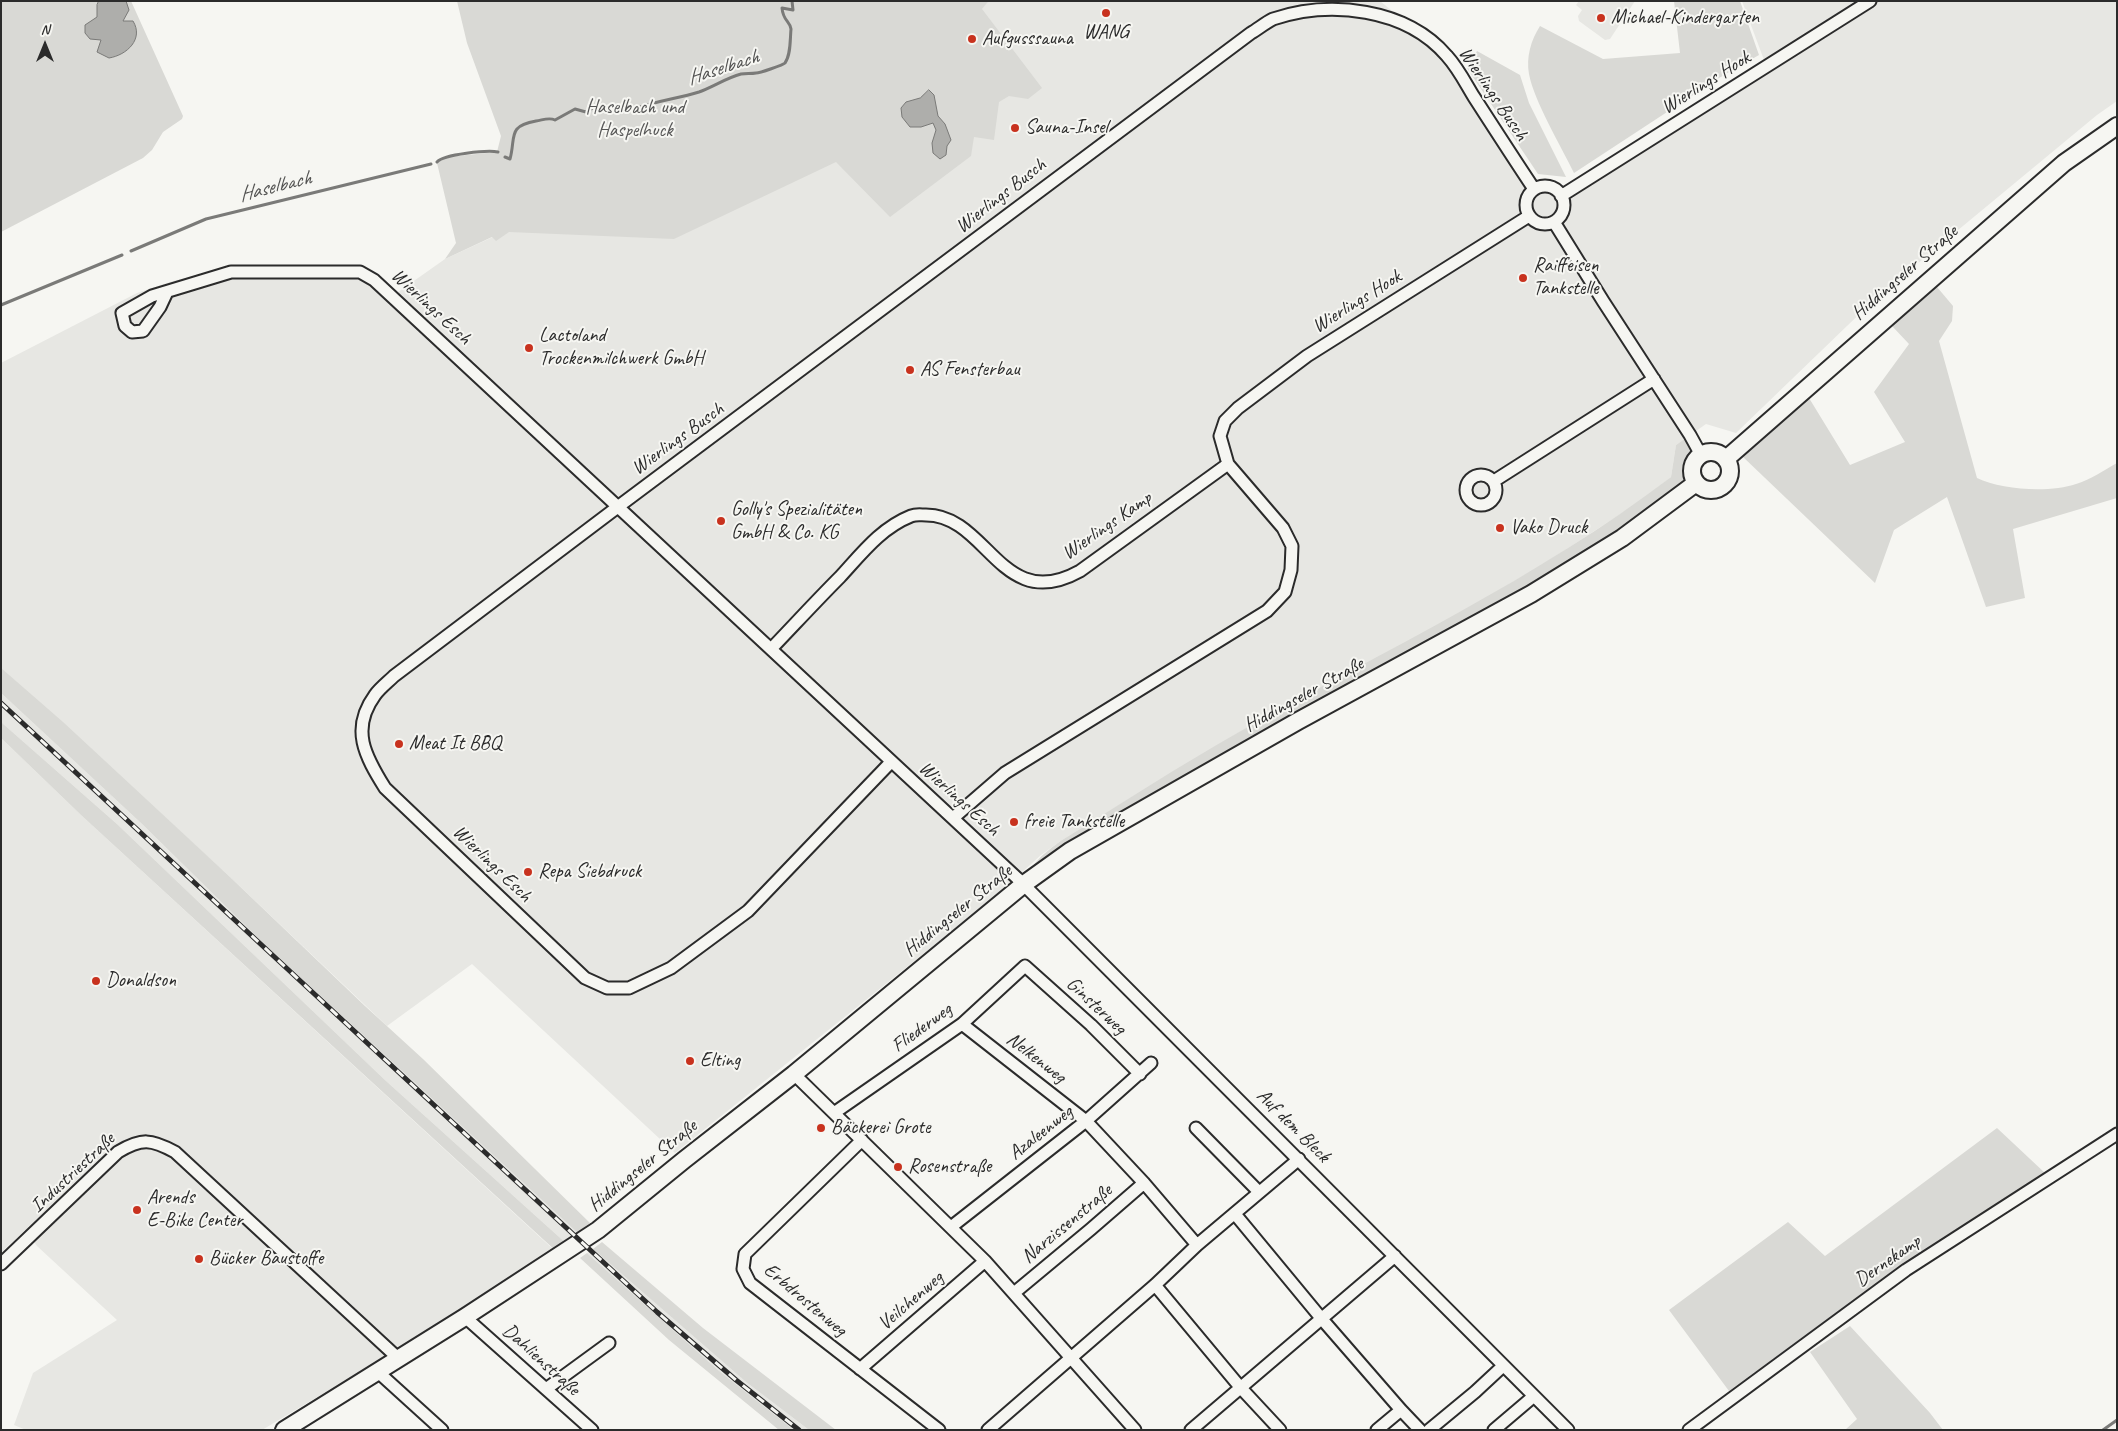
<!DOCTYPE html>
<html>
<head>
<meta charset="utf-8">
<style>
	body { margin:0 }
	#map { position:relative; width:2118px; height:1431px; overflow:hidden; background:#f6f6f2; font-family:Caveat,sans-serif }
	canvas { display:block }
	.frame { position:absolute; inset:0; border:2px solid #2b2b2b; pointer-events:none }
	.north { position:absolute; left:20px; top:20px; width:50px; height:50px; -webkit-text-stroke:4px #f6f6f2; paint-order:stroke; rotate:0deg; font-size:14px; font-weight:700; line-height:20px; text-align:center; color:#2b2b2b }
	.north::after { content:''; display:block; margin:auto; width:18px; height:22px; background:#2b2b2b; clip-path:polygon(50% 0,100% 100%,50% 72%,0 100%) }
</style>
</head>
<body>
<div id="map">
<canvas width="2118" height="1431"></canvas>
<div class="frame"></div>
<div class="north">N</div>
</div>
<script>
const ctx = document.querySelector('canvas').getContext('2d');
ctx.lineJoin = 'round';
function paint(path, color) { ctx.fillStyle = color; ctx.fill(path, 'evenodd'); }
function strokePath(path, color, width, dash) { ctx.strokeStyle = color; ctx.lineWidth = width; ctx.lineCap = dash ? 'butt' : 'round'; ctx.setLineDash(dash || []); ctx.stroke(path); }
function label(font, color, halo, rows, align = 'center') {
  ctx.font = font + ' Caveat,sans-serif'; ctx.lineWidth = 4; ctx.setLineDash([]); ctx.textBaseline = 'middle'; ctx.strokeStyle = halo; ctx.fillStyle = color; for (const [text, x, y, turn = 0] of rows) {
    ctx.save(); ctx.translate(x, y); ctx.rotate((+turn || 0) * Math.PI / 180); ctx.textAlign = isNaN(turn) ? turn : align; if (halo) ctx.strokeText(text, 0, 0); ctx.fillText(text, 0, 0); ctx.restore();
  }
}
paint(new Path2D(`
	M989,1H1380L1447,56L1534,189L1545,186L1558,192L1767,68L1742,1H2117V101L2097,115L1876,298L1736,433L1706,424L1676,445L1671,477L1642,500L1542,565L1460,613L1238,733L1062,840L1041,855L998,894L675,1153L472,964L387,1026L229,876L1,669V363L137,293L173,281L230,267H359L394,295L445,259L508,230L883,117Z
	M1579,1H1635L1610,39L1605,40L1579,21L1578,16L1582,10L1576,5Z
	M1,693L142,824L263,943L581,1235L568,1245L385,1080L117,824L1,722Z
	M1,738L82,816L554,1250L346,1380L262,1430H26L14,1425L33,1373L117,1320L37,1246L25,1230L1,1253Z
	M593,1249L746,1382L809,1430H794L718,1370L587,1253Z`), '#e7e7e3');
paint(new Path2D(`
	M1,1H131L183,116L182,119L163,132L152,150L143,158L1,232Z
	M457,1H989L982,9L1042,88L1028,99L1009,96L999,102L994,140L974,137L971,156L890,217L836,162L674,239L509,232L496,241L492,237L445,259L456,243L437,163L446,157L497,152L501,136L467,43Z
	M1674,1H1740L1759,55L1719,78L1574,173C1561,146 1534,101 1529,74C1526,57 1531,40 1540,26L1603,59L1680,53Z
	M1477,51L1520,75L1529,103L1566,177L1538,174L1467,68Z
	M1937,287L1953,306L1952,321L1939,341L1977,478C2001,490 2050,493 2076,484C2090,480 2104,470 2117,463V498L2013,529L2025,598L1986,607L1947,497L1894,530L1875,583L1742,456L1809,398L1850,465L1905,442L1874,392L1909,344L1892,326Z
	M1690,435L1701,455C1694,461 1691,467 1693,477L1531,594L1024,884C1032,862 1043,854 1062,840C1121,804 1179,766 1239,732C1385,650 1537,579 1671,477L1676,445Z
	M1,668L63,722L229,876L365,1006L423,1059L590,1223L578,1233L263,943L142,824L1,693Z
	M1,722L117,824L385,1080L568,1245L557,1252L82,816L1,738Z
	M1997,1128L2045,1173L1873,1286L1729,1391L1669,1310L1788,1222L1825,1256Z
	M602,1242L703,1328L836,1430H809L746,1382L593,1249Z
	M587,1253L718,1370L794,1430H779L669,1340L580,1258Z
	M1850,1326L1930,1413L1943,1430H1845L1857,1419L1810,1352Z`), '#d9d9d5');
const water = new Path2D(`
	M99,1H126L129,10L123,21H133C144,39 127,55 109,58L97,52L101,40L90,39L85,33V25L97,17V5Z
	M929,90L934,95L938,116L945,124L951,140L947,146L946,155L940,159L933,153L932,143L936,130L933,123L921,127H910L902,117L901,108L906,102L920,98Z`);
paint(water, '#aeaeab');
strokePath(water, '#7a7a78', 1);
strokePath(new Path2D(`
	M505,157L510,159C516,137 507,126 536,121C543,120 549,117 555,120L575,109L586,112L594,107C607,109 619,107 632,110C653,101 677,99 699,92C713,87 726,78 741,74C746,73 751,74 756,73C760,73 783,65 785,63C791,55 790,39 791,29C790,21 783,21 782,8L793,10L792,1
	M437,162C444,154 488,150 498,152
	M131,251L206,219L431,164
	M1,305L122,255
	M2103,1430L2117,1420`), '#7a7a78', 3);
const street = new Path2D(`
	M1526 205a19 19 0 1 1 38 0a19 19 0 1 1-38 0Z
	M1561,196L1870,1
	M1554,222L1603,301L1690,435L1701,455
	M167,292L160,307L143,331L132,332L125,326L122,313L152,296L231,272H360L374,280L1017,878L1568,1430
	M1466 490a15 15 0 1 1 30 0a15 15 0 1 1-30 0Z
	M1494,481L1654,379
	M772,648C795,624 817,600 840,577C862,553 881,528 911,516C916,514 921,515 926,515C988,515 1001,615 1080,571L1228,464
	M891,762L748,911L671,968L629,988H607L585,978L385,788C365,756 350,729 375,695C380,688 388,682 394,676L619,506L1251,33C1258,29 1265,23 1273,19C1330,0 1406,8 1447,56C1458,68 1466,84 1474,97C1494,128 1514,159 1534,189
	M953,818L1005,773L1267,611L1285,592L1291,570L1292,546L1283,528L1228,464L1220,436L1225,421L1238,408L1307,356L1529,216
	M962,1024L1086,1121L1144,1183L1197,1245
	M794,1074L985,1261L1135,1430
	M834,1113L962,1024L1025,966L1091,1025L1140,1074
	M1196,1128L1259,1192
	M862,1140L745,1254L743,1269L750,1283L939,1430
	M1235,1214L1321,1318L1401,1410
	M951,1227L1086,1121L1151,1063
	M1,1264L118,1152C142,1138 151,1139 175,1152L399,1359
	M1155,1285L1240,1387L1280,1430
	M1014,1293L1091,1229L1144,1183
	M465,1317L592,1430
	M860,1369L985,1261
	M378,1372L442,1430
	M546,1389L609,1343
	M988,1430L1155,1285L1197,1245L1299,1159
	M1191,1430L1395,1256
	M1377,1430L1401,1410L1420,1430
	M1429,1430L1475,1392L1503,1366
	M1494,1430L1534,1396
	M1689,1430L1906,1270L2117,1134`);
const secondary = new Path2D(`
	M1692 471a19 19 0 1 1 38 0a19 19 0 1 1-38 0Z
	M1726,459L2064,163L2117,126
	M284,1430L465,1317L598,1230L684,1160L794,1074L1024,884L1070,851L1298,721L1531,594L1622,538L1696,483`);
strokePath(street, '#2b2b2b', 15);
strokePath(secondary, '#2b2b2b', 20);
strokePath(street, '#f6f6f2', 11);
strokePath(secondary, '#f6f6f2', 16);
const rail = new Path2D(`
	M1,703L657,1312L736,1380L799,1430`);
strokePath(rail, '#2b2b2b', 5);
strokePath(rail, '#f6f6f2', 3, [9]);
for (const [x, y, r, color] of [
	[1106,13,5,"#c8321e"],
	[1601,18,5,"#c8321e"],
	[972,39,5,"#c8321e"],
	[1015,128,5,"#c8321e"],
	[1523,278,5,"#c8321e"],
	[529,348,5,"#c8321e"],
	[910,370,5,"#c8321e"],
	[721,521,5,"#c8321e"],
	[1500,528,5,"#c8321e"],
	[399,744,5,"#c8321e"],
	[1014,822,5,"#c8321e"],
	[528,872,5,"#c8321e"],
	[96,981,5,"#c8321e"],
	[690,1061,5,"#c8321e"],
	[821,1128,5,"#c8321e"],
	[898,1167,5,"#c8321e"],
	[137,1210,5,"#c8321e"],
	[199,1259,5,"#c8321e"]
]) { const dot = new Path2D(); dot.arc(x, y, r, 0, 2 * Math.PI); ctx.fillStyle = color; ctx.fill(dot); strokePath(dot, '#f6f6f2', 2); }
label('20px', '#2b2b2b', '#f6f6f2', [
	["Michael-Kindergarten",1611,18],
	["WANG",1106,33,"center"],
	["Aufgusssauna",982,39],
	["Sauna-Insel",1025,128],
	["Raiffeisen",1533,266],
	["Tankstelle",1533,289],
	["Lactoland",539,336],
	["Trockenmilchwerk GmbH",539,359],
	["AS Fensterbau",920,370],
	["Golly's Spezialitäten",731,510],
	["GmbH & Co. KG",731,533],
	["Vako Druck",1510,528],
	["Meat It BBQ",409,744],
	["freie Tankstelle",1024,822],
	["Repa Siebdruck",538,872],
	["Donaldson",106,981],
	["Elting",700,1061],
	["Bäckerei Grote",831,1128],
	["Rosenstraße",908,1167],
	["Arends",147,1198],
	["E-Bike Center",147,1221],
	["Bücker Baustoffe",209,1259]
], 'left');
label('20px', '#2b2b2b', '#f6f6f2', [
	["Wierlings Hook",1706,83,-32],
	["Wierlings Busch",1493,94,56],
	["Wierlings Busch",1001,196,-38],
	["Hiddingseler Straße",1905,273,-41],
	["Wierlings Hook",1357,302,-32],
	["Wierlings Esch",431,307,43],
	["Wierlings Busch",678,439,-36],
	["Wierlings Kamp",1107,526,-35],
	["Hiddingseler Straße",1304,695,-29],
	["Wierlings Esch",959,799,42],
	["Wierlings Esch",492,864,44],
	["Hiddingseler Straße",958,911,-39],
	["Ginsterweg",1096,1006,43],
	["Fliederweg",922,1028,-36],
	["Nelkenweg",1036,1058,38],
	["Auf dem Bleck",1293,1126,45],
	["Azaleenweg",1041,1133,-38],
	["Hiddingseler Straße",643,1166,-39],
	["Industriestraße",73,1173,-43],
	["Narzissenstraße",1067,1224,-40],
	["Dernekamp",1888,1261,-35],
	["Erbdrostenweg",805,1300,40],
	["Veilchenweg",911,1301,-41],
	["Dahlienstraße",541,1360,42]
]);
label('20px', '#565656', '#f6f6f2', [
	["Haselbach und",635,108],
	["Haspelhuck",635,131]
]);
label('italic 21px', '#525251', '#f6f6f2', [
	["Haselbach",723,68,-18],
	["Haselbach",275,187,-14]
]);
</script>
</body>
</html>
